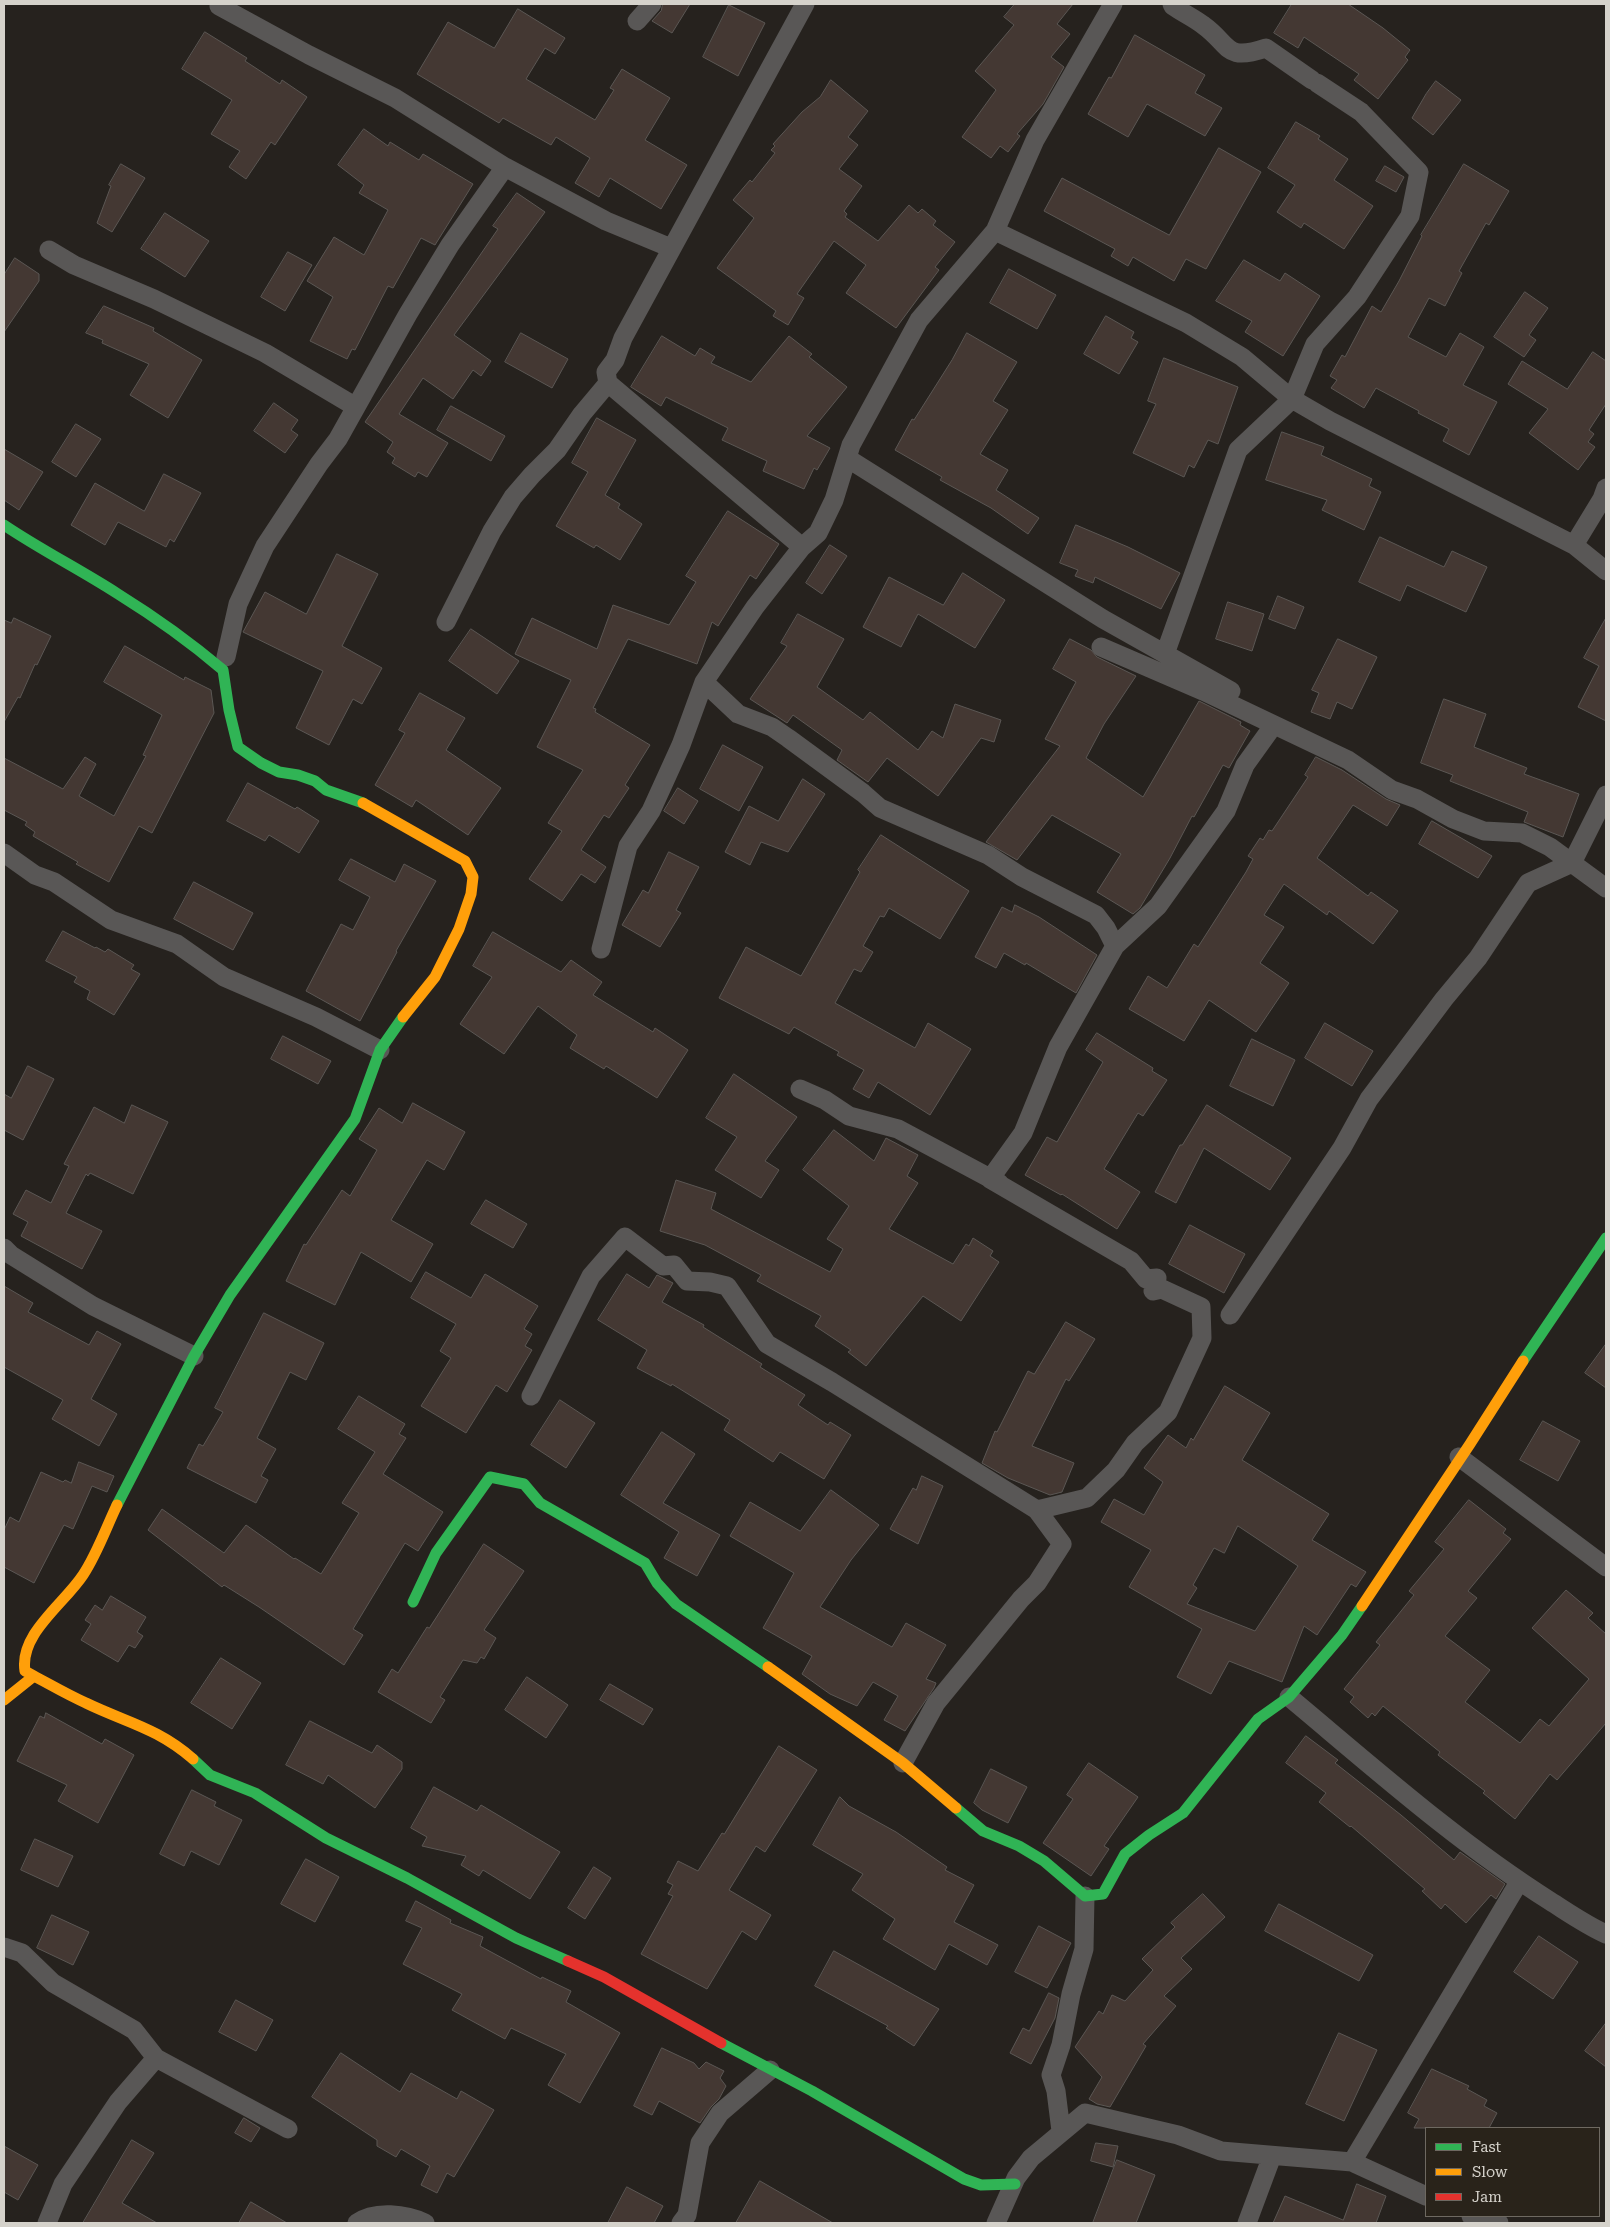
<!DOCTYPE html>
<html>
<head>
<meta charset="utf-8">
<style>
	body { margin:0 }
	#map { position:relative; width:1610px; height:2227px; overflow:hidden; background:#26221e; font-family:"Roboto Serif",serif }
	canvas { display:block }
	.frame { position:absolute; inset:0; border:5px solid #d5d2cb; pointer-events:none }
	.legend { position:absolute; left:1425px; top:2127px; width:175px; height:90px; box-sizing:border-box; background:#29231a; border:1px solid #6e6961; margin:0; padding:6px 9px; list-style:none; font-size:15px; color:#d5d2cb }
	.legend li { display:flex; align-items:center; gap:10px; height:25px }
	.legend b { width:25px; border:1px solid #6e6961 }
</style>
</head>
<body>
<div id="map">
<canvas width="1610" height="2227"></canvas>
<div class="frame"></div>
<ul class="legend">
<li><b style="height:6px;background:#30b455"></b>Fast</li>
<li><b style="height:6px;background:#ff9f0a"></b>Slow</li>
<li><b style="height:6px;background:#e5322d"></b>Jam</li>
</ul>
</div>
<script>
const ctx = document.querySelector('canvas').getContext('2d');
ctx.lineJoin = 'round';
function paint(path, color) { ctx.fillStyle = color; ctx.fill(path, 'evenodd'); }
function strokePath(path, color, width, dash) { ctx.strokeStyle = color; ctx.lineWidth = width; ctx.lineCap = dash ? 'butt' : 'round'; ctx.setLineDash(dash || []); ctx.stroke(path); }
const building = new Path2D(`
	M663,4H690L672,33L652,21L661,11Z
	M1015,4H1073L1057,24L1070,34L1051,57L1064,67L1043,104L1017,134L1020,136L1008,152L1000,146L991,158L962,137L996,90L975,71L1014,25L1004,17Z
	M1292,4H1348L1383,28L1410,50L1405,57L1408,60L1378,99L1354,80L1359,74L1304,37L1298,48L1274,33Z
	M729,5L765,23L738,76L703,57Z
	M518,9L565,38L555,54L545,48L526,79L595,120L614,90L610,88L622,69L670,98L645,140L687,165L661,209L610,178L599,197L575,183L590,158L556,137L551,145L503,118L499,123L417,74L448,22L494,48Z
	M205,32L247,58L245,61L280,84L282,80L307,97L275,145L271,142L246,179L229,167L240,151L211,134L232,100L182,69Z
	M1135,35L1205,75L1195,93L1222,108L1205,136L1147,104L1128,137L1088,114L1109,77L1111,78Z
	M831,80L868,111L848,137L858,145L839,169L862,186L844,211L847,214L845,217L878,241L909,205L918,213L922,209L936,221L933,225L955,242L935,267L939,270L896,328L846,293L866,265L834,241L797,294L804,298L788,325L773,316L776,311L717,268L754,218L733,200L750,180L752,182L775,153L771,150L775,146L773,144L802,112L820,97Z
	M1436,81L1461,100L1433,135L1412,118L1426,94Z
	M1296,122L1320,136L1318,139L1348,159L1334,180L1373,206L1344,249L1304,223L1301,228L1277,212L1295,185L1268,168Z
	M364,129L388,146L390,142L419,160L423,154L473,184L435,245L421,238L393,288L388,286L355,350L352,349L347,359L310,341L333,297L307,281L334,237L364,255L388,210L359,193L364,185L338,165Z
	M1219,148L1261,172L1206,269L1186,259L1174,281L1133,257L1128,266L1111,256L1115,249L1044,211L1062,178L1169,235Z
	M121,164L145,178L112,232L97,223L111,186L109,185Z
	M1464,164L1509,191L1489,225L1486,223L1459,271L1462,273L1445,306L1429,298L1408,337L1446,357L1460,333L1484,347L1463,385L1497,402L1469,455L1443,441L1449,429L1418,413L1419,411L1376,388L1364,408L1331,388L1337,380L1330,376L1342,355L1345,357L1372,306L1381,312L1399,281L1422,236L1421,235Z
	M1385,166L1404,177L1396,192L1376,181Z
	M517,193L545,212L454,335L491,361L481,376L473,370L453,399L423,378L399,414L448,443L427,477L418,472L415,477L392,463L395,458L387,452L393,442L365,422L498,229L493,226Z
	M165,213L209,241L185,277L141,249Z
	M288,252L312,265L285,311L261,297Z
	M15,258L39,274V281L4,332V275Z
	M1244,260L1280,281L1285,273L1320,296L1283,356L1245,332L1252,321L1216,301Z
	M1009,269L1056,295L1037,329L990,303Z
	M1525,292L1548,308L1529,335L1536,340L1524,357L1494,337Z
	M104,306L154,328L153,331L202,360L168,418L130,395L149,364L102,343L103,340L86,333Z
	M1106,316L1134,332L1131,338L1138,342L1119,374L1084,354Z
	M521,333L568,359L552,388L505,362Z
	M967,333L1017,362L993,401L1008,410L980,454L1008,470L996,490L1039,518L1028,534L991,508L940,480L942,477L895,450L912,419L914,420L952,360Z
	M662,336L695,356L700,348L715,357L711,363L751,382L789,336L812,354L809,357L847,387L807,436L830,448L817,470L814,468L804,489L763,471L767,461L722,440L728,428L666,397L661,406L631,387Z
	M1593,352L1606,361V404L1589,430L1594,434L1588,442L1595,447L1578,470L1529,433L1548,409L1508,384L1522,361L1567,389Z
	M1164,358L1238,387L1218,444L1208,440L1194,468L1189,465L1184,477L1133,453L1156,404L1148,401Z
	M274,403L298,420L291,430L298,435L285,453L254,431Z
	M451,406L505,436L491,461L437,430Z
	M597,418L636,440L605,495L620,504L618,508L642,524L620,560L596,545L594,548L556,526L588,472L572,463Z
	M76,424L101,439L76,477L52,462Z
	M1282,432L1324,447L1321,455L1372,479L1369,486L1381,492L1364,530L1322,510L1327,500L1266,480Z
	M4,449L43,472L19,510L4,500Z
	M164,474L201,493L174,542L170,539L166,547L118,522L105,545L71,525L95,483L144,511Z
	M728,511L779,544L756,579L750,575L718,626L712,622L697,664L628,639L593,708L596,709L595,712L650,745L625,785L629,788L609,818L604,815L581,850L606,867L595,883L581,874L562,901L529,879L562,831L548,823L583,770L537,747L571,680L515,654L532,618L597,649L613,605L669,625L696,582L686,576Z
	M1076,525L1128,547L1180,573L1161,609L1095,577L1093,583L1075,576L1078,570L1060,563Z
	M1380,537L1444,567L1452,551L1487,567L1466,612L1407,585L1400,601L1359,582Z
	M830,545L847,556L822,594L806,583Z
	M337,554L378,574L342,646L382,668L362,704L353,699L329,745L296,728L323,671L243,632L265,592L306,614Z
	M963,573L1005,600L975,648L918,614L901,647L863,627L889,577L943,605Z
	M1278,596L1304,607L1295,629L1269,619Z
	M1228,602L1264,614L1252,651L1216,639Z
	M798,614L844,639L817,687L863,720L870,712L918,750L932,731L943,738L955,704L1001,720L994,742L981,738L938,796L887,758L868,782L837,760L842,750L793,715L787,723L750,699L787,646L781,643Z
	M14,618L51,636L37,665L35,664L20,698L18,697L4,722V620L11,623Z
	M1606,618V721L1578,707L1599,666L1584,658Z
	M471,629L519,661L497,694L449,661Z
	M1070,639L1091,650L1097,657L1136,676L1104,724L1086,758L1143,797L1199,701L1241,722L1240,725L1250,731L1229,768L1223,765L1194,817L1192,816L1170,858L1140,908L1133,914L1097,892L1121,854L1052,815L1017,860L986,842L1060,746L1045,739L1076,682L1053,669Z
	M1338,639L1377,657L1352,709L1337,702L1330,719L1311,712L1319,693L1312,690Z
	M125,646L184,680L185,677L211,690L214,713L152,833L139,826L109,882L76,864L78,862L33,836L35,832L25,825L27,822L4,810V758L63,789L85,757L96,764L79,796L114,816L146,756L143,755L162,715L104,682Z
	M420,693L465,718L446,750L501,788L468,835L416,800L412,807L375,785L405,733L399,730Z
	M1444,699L1486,714L1474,747L1527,768L1524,774L1579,794L1563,837L1524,822L1528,812L1450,781L1453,775L1421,763Z
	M723,745L763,767L739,811L700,789Z
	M1316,757L1342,770L1386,799L1400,805L1387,826L1353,805L1317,858L1368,896L1371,892L1398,911L1373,944L1329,911L1327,915L1284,884L1264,915L1284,927L1260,963L1289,983L1256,1032L1209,1000L1184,1041L1129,1009L1148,976L1167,988L1194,944L1198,947L1246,872L1253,859L1248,856L1260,838L1263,840L1269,830L1272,831L1308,777L1305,775Z
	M803,779L825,794L788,852L761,842L750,865L725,852L749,806L778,821Z
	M248,783L295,809L297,807L319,821L299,853L269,835L265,841L227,821Z
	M678,788L698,801L684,824L664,811Z
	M1432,821L1492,856L1478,878L1419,844Z
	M881,835L969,891L940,939L889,908L884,917L880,916L863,946L873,952L861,972L854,969L835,1003L915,1048L928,1023L971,1049L930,1115L878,1082L869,1098L853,1089L864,1070L837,1055L839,1052L794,1027L789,1034L719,998L746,947L801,976L860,872L858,870Z
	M669,852L699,867L676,910L681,913L660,947L622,925L643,890L648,893Z
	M351,859L395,882L404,864L436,881L396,951L397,952L360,1021L306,991L341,924L353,930L370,897L339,880Z
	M194,882L253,913L233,950L174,919Z
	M1015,905L1039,917L1097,955L1076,993L1026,963L1025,965L1004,953L996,968L975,957L1002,907L1012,912Z
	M63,931L95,948L96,947L105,952L108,949L134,965L131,969L140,974L114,1015L87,999L90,991L74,982L77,977L46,961Z
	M493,932L561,972L571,960L602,982L593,995L653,1032L655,1028L688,1050L657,1098L606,1066L604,1069L570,1048L577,1035L538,1006L504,1054L460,1024L492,977L473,966Z
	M1325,1023L1373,1051L1352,1086L1305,1058Z
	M1097,1033L1153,1068L1152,1071L1167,1080L1143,1116L1138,1113L1104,1169L1140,1192L1117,1229L1062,1194L1061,1195L1025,1175L1047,1137L1057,1142L1103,1062L1086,1050Z
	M283,1036L331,1061L318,1084L271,1059Z
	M1252,1039L1295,1060L1273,1106L1230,1086Z
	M28,1066L54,1079L23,1140L4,1130V1094L11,1098Z
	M734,1074L797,1117L765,1161L779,1170L761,1198L715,1170L737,1137L706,1118Z
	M413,1103L465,1132L444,1170L427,1160L391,1220L433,1244L411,1282L361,1252L335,1305L286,1281L304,1244L306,1245L342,1190L350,1196L377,1150L359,1139L379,1108L402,1123Z
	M132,1105L168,1122L133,1194L90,1173L88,1176L86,1174L66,1213L102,1231L82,1269L21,1236L28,1222L13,1214L26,1190L51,1203L69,1166L64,1164L94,1107L124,1123Z
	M1207,1105L1291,1158L1270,1190L1204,1148L1176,1203L1155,1192L1180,1145H1182Z
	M834,1130L874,1161L886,1138L918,1155L907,1176L918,1183L889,1229L953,1264L966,1244L969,1246L973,1238L993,1251L990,1256L999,1262L961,1321L923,1296L866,1366L848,1352L851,1350L815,1326L821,1316L757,1281L761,1275L705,1245L660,1231L676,1180L716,1193L711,1209L830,1272L843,1249L827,1239L849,1206L803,1170Z
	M486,1200L527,1224L513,1248L471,1224Z
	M1190,1225L1245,1254L1224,1293L1169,1264Z
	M426,1272L471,1298L485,1274L538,1306L524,1329L532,1334L525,1346L532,1350L507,1392L496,1385L466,1433L421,1406L451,1358L440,1351L456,1324L411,1298Z
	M627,1274L649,1288L657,1275L673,1283L662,1302L704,1325L703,1327L762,1364L760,1367L805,1395L798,1405L828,1425L830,1422L851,1435L824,1479L780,1452L773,1462L724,1430L730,1420L672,1384L671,1386L637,1368L647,1350L598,1320Z
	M4,1286L33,1303L28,1312L89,1345L97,1331L121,1344L91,1399L117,1414L99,1446L52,1419L63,1400L4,1367Z
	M264,1313L324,1343L306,1380L290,1372L257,1438L276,1449L261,1476L268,1480L256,1503L187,1468L199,1444L203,1446L223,1412L215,1408Z
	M1066,1322L1095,1339L1069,1381L1066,1379L1032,1446L1074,1463L1062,1492L1050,1495L1008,1478L982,1463L995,1431L997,1432L1028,1371L1034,1374Z
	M1606,1344V1388L1585,1373Z
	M1225,1386L1270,1413L1242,1460L1329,1514L1312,1540L1366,1572L1356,1587L1351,1584L1317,1635L1304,1626L1282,1682L1229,1661L1211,1694L1177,1677L1202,1629L1129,1587L1151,1550L1101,1522L1114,1499L1144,1515L1163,1482L1144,1468L1168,1435L1186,1448L1191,1438L1193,1440ZM1238,1526L1298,1566L1255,1631L1187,1604L1197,1588L1193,1585L1214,1548L1224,1553Z
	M359,1396L405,1424L399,1434L406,1438L383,1474L443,1512L418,1551L405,1543L353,1629L363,1635L344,1665L259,1607L224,1585L222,1587L148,1530L162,1509L224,1553L246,1525L294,1559L295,1558L321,1574L359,1513L342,1503L375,1452L338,1429Z
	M560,1400L595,1423L566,1468L531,1445Z
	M1543,1421L1580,1441L1558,1481L1520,1460Z
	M662,1432L695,1454L663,1503L720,1535L697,1576L664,1558L679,1532L621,1495Z
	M79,1462L114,1476L107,1492L92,1486L73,1529L64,1525L34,1583L4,1567V1530L10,1517L19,1522L41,1472L63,1482L65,1480L71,1483Z
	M922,1476L943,1486L918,1544L890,1529L913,1488L916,1490Z
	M831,1490L879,1525L851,1560L820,1607L892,1647L906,1623L946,1645L926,1679L936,1683L934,1688L905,1731L884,1720L898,1696L873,1682L857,1706L830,1694L802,1674L812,1656L763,1628L794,1573L730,1536L750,1502L800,1531Z
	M1469,1500L1506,1529L1503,1533L1511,1539L1468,1591L1477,1598L1445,1636L1490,1670L1465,1702L1520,1743L1540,1719L1549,1726L1589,1679L1532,1628L1566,1590L1593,1613L1588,1618L1606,1634V1723L1557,1780L1550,1774L1515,1819L1483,1793L1485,1791L1438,1755L1440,1752L1383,1706L1375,1716L1372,1713L1368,1718L1350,1702L1354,1697L1344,1689L1380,1645L1376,1642L1414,1595L1409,1591L1444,1549L1435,1542Z
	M484,1544L524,1571L484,1630L496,1638L484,1659L481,1657L477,1663L463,1660L440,1697L445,1700L431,1723L378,1692L392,1669L398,1673L427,1627L429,1628Z
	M111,1596L146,1617L137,1632L143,1636L135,1648L129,1645L118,1662L81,1640L91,1624L85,1620L95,1605L102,1610Z
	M221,1658L261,1683L232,1729L191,1703Z
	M527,1677L568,1705L546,1738L505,1710Z
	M610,1684L653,1709L643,1725L600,1700Z
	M46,1713L102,1744L105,1739L134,1755L98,1823L58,1801L67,1785L17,1761L40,1716L44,1718Z
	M310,1721L372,1753L377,1745L402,1762V1769L375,1808L328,1775L323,1784L286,1765Z
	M1306,1736L1338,1760L1335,1763L1401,1815L1454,1860L1460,1852L1505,1884L1496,1899L1491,1895L1466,1923L1445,1904L1441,1909L1422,1891L1425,1889L1351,1826L1350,1827L1319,1802L1326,1793L1286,1763Z
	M779,1746L817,1770L765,1852L756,1846L729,1890L771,1915L756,1940L742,1931L707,1989L641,1954L673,1896L668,1894L673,1885L667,1882L678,1861L698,1871L722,1833L724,1834Z
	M1089,1763L1138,1797L1104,1846L1109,1849L1091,1876L1043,1843L1073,1799L1067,1795Z
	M991,1769L1027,1787L1008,1823L982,1810L974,1803Z
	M434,1787L477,1811L481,1805L560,1852L530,1899L483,1870L479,1876L461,1865L466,1856L422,1846L427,1837L411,1828Z
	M192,1790L216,1802L214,1806L242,1820L219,1865L191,1851L184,1866L160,1854Z
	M840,1797L849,1806L896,1832L947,1867L945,1870L974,1885L954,1922L998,1945L987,1965L949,1944L935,1970L883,1939L895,1919L852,1890L863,1874L813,1845Z
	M35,1839L73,1856L58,1887L21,1870Z
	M306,1859L339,1877L315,1922L281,1904Z
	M594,1867L611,1878L585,1919L568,1908Z
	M1203,1894L1225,1917L1181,1958L1192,1969L1164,1996L1176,2006L1143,2044L1146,2046L1110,2107L1097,2104L1089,2099L1102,2077L1075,2047L1099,2011L1103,2014L1112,1995L1125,2001L1153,1970L1142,1959L1175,1927L1171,1923Z
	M416,1901L451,1920L450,1923L483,1937L480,1946L541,1979L542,1977L571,1991L566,2002L620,2033L580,2103L548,2085L566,2054L511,2028L505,2039L452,2010L462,1994L403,1964L422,1928L406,1921Z
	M1279,1904L1373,1955L1359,1981L1265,1931Z
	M52,1915L89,1932L73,1965L37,1948Z
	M1039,1926L1071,1943L1047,1988L1015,1972Z
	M1539,1936L1578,1962L1553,1999L1514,1972Z
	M834,1951L939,2009L914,2046L886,2028L888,2026L815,1986Z
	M1049,1993L1059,1998L1055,2018L1031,2064L1010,2053L1023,2028L1029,2031Z
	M236,2000L273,2020L256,2051L219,2032Z
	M1606,2023V2067L1585,2051Z
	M1339,2033L1377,2050L1344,2121L1306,2104Z
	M662,2048L694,2063L699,2069L706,2062L724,2071L720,2078L726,2086L719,2099L711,2107L700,2123L659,2101L652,2115L634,2106Z
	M341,2053L400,2092L411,2073L457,2099L461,2091L494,2110L454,2177L447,2173L437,2193L421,2185L430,2166L401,2149L396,2157L377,2146V2140L312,2097Z
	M1432,2069L1469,2086L1467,2089L1487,2100L1484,2106L1497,2113L1489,2128H1414L1419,2119L1408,2113Z
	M244,2118L260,2128L251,2142L235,2133Z
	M132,2140L154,2153L122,2203L157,2223H83Z
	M1096,2143L1118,2146L1113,2167L1091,2161Z
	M4,2146L38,2165L18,2200L4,2192Z
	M1117,2160L1155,2175L1136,2223H1093Z
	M760,2181L833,2223H736Z
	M1357,2184L1386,2196L1376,2223H1273L1285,2196L1343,2220Z
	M627,2187L663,2206L654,2223H608Z
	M251,2202L287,2223H239Z`);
paint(building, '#443833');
strokePath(building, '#5b5754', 1);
strokePath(new Path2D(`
	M1172,4L1173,6C1183,13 1194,18 1203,25C1231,45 1224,62 1266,48L1312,80
	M219,6L309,55L395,98L505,167L606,221L671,248
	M637,21L652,4
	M995,231L1186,323L1242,357L1292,399L1330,421L1574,545L1606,571
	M49,250L74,265L154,299L265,353L356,407
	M847,458L1103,619L1231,691
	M1574,545L1602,499L1606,488
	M802,547L608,383L606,372L615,360L623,338L805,4
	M446,622L492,531L513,497L532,475L557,450L582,414L608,383
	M1101,647L1203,691L1348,760L1392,790L1417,799L1453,819L1484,831L1522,833L1550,847L1606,888
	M1165,654L1238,450L1292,399L1315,344L1357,297L1410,216L1419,172L1361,112L1317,83
	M226,657L238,604L265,546L319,464L338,439L408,314L450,245L505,167
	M704,682L738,714L772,727L788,738L863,793L880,808L988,855L1022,877L1096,915L1106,928L1115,946
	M4,853L35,875L54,882L111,920L177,944L224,977L316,1017L380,1050
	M601,949L628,846L651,811L681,745L704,682L755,607L802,547L818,533L834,500L851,445L919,320L995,231L1035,140L1113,4
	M800,1089L825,1100L849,1116L898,1129L999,1183L996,1182
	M990,1179L1023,1133L1058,1047L1115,946L1158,906L1226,811L1245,765L1273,726
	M4,1248L11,1255L93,1306L194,1356
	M1230,1315L1342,1148L1369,1099L1444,999L1478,958L1528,883L1572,863L1606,795
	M531,1396L591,1276L625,1237L663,1266L674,1265L687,1281L710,1282L727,1286L767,1344L832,1382L1037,1510
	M1459,1457L1606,1567
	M1289,1697C1374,1768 1457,1842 1550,1901C1569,1913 1586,1925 1606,1934
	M903,1763L936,1703L1021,1599L1037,1583L1062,1544L1037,1510L1087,1498L1116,1470L1135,1443L1168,1412L1202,1338L1201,1307L1162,1289L1153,1291L1157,1278L1146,1279L1131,1261L990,1179
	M4,1947L22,1953L53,1983L134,2030L156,2058L288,2129
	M1061,2131L1056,2091L1051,2075L1061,2045L1071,1994L1084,1949L1085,1896
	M1352,2162L1519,1882
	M1471,2216L1499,2223
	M47,2223L63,2184L118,2102L156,2058
	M357,2223C375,2210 406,2214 425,2223
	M681,2223L687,2215L700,2143L720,2113L770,2070
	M996,2223L1016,2178L1031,2158L1085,2113L1178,2135L1221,2151L1352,2162L1426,2196
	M1247,2223L1272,2156`), '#595756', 19);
strokePath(new Path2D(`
	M4,525C41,550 81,570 118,594C155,617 190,642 223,670L229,710L238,747L261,763L279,772L298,775L315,781L326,790L363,803
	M1523,1361L1606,1238
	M117,1505L194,1356L230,1295L355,1119L380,1050L403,1017
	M413,1602L436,1553L490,1477L524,1484L540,1503L645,1563L657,1583L676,1604L768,1667
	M193,1759L210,1775L255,1793L326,1838L407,1878L516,1938L568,1961
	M956,1808L983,1831L1019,1846L1044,1861L1085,1896L1103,1894L1125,1854L1149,1835L1183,1813L1258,1719L1289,1697L1342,1635L1362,1606
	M721,2043L812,2091L964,2179L981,2185L1015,2184`), '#30b455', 11);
strokePath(new Path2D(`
	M363,803L465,861L473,877L471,894L459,929L435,977L403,1017
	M1362,1606L1470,1444L1523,1361
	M768,1667L903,1763L956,1808
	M34,1676C51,1685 68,1695 86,1703C125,1722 158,1728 193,1759
	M4,1700L34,1676L25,1671C19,1634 64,1604 83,1575C97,1554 106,1528 117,1505`), '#ff9f0a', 11);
strokePath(new Path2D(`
	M568,1961L604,1977L721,2043`), '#e5322d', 11);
</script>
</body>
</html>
